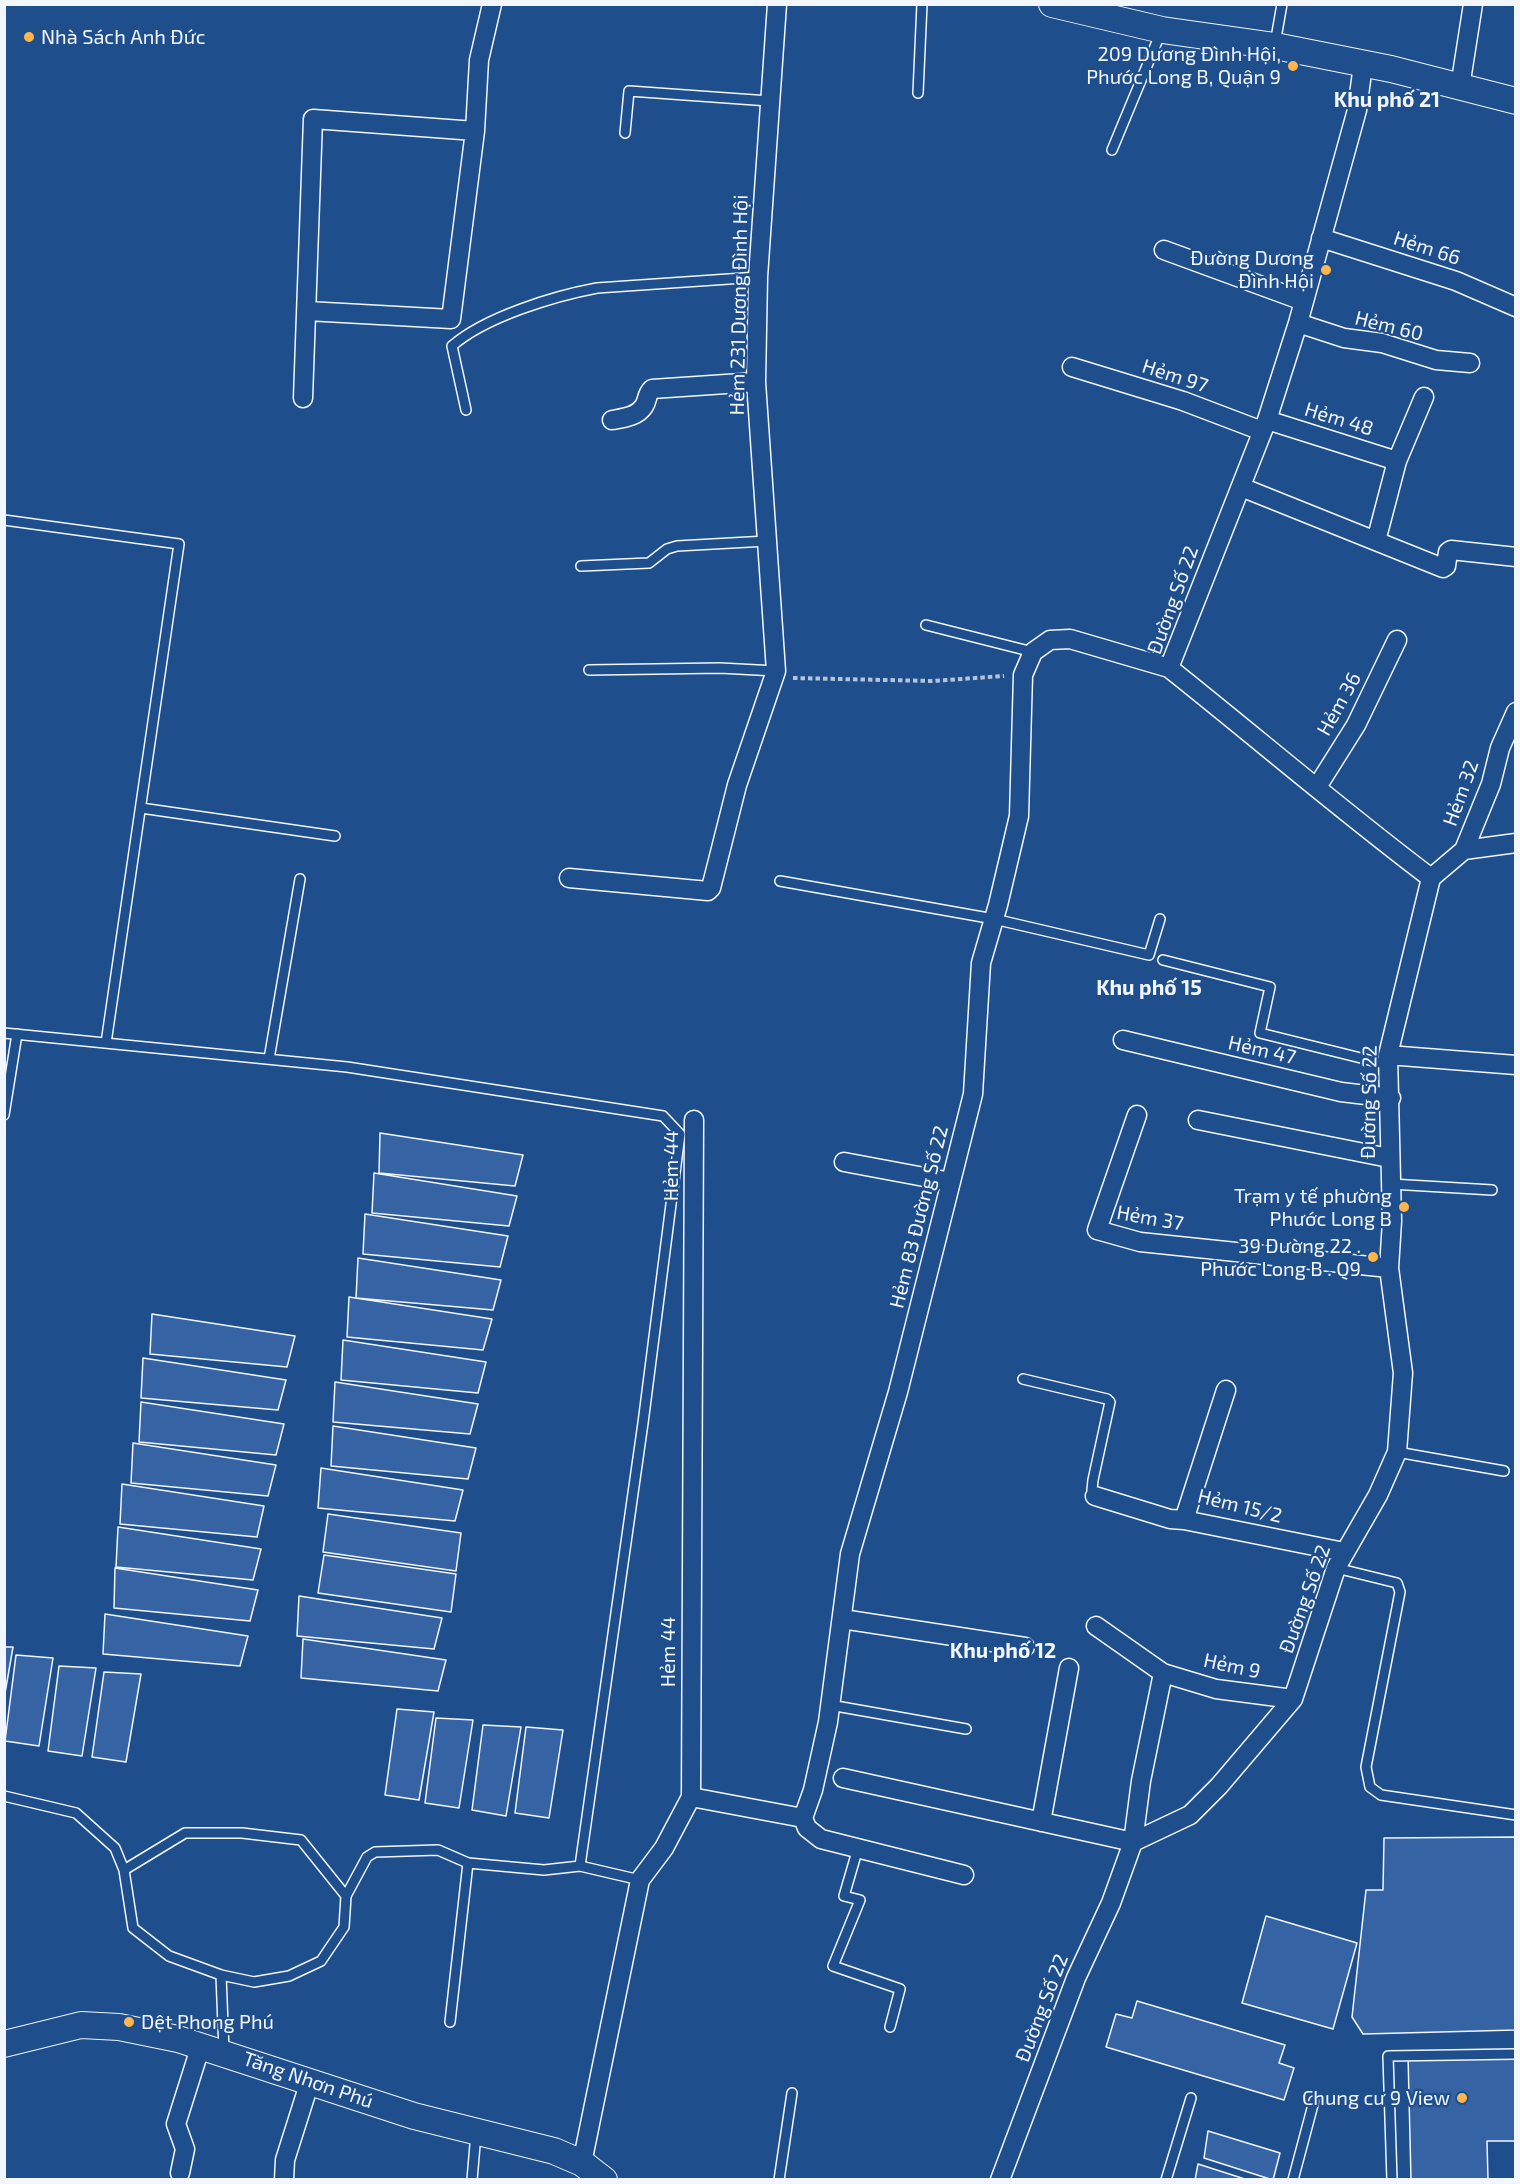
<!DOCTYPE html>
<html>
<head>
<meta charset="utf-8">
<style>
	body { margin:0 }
	#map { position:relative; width:1520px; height:2184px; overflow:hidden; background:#1f4e8c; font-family:"Exo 2",sans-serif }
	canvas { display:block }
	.frame { position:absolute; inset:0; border:6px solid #f2f6ff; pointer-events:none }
</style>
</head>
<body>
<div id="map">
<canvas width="1520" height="2184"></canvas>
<div class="frame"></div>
</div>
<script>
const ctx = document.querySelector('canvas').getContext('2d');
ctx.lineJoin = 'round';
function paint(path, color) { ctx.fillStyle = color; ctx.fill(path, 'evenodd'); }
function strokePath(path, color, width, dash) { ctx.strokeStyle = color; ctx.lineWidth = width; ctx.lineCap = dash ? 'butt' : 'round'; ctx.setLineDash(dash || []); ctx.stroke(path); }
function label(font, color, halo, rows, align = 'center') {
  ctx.font = font + ' "Exo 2",sans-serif'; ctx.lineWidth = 4.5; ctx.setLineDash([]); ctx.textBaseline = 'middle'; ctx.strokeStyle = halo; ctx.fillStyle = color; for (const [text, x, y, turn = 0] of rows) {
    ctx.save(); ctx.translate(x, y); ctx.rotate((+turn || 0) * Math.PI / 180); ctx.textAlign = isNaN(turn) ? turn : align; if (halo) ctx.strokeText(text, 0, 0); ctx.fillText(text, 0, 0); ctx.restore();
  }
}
const building = new Path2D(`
	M380,1133L523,1155L515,1186L379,1173Z
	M374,1173L517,1196L509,1226L372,1213Z
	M365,1214L508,1236L500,1267L363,1254Z
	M358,1258L501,1280L493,1310L356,1298Z
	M349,1297L492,1319L483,1350L347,1337Z
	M152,1314L295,1336L287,1367L150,1354Z
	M343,1340L486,1362L478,1393L341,1380Z
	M143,1358L286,1380L278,1410L141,1398Z
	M335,1382L478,1404L470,1434L333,1422Z
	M141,1402L284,1424L276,1455L139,1442Z
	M333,1426L476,1448L468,1479L331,1466Z
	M133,1443L276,1465L268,1496L131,1483Z
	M321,1468L463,1490L455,1521L318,1508Z
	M122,1484L264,1506L257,1537L120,1524Z
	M328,1514L461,1533L456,1571L323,1552Z
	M118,1527L261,1549L253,1580L116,1567Z
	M324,1555L456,1574L451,1612L318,1593Z
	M115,1568L258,1590L250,1621L114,1608Z
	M299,1596L442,1618L434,1649L297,1636Z
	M105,1614L248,1636L240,1666L103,1654Z
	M303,1639L446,1660L438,1691L301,1678Z
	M4,1647H13L4,1699Z
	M16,1655L53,1658L39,1746L5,1741Z
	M59,1666L96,1668L82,1756L48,1751Z
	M104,1672L141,1674L126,1762L92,1757Z
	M397,1709L434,1712L419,1800L385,1795Z
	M436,1718L473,1720L459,1808L425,1803Z
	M483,1725L521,1727L506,1816L472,1810Z
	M526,1727L563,1730L549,1818L515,1813Z
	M1516,1837V2030L1363,2034L1352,2017L1366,1890H1383L1384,1838Z
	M1266,1916L1357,1943L1333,2029L1242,2003Z
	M1137,2001L1285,2045L1279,2063L1294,2068L1284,2100L1106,2047L1116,2014L1132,2018Z
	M1516,2053V2141H1487L1488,2180H1411L1408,2055Z
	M1208,2131L1280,2153L1273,2180L1204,2158Z
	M1198,2164L1248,2180H1195Z`);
paint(building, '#3563a3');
strokePath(building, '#f2f6ff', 1.5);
const lane = new Path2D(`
	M1275,44L1282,4
	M918,93L922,4
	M625,133L629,91L769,101
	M1112,150L1161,32
	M466,410L452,346C485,317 554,296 597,288L758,277
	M4,520L179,544L106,1043
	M581,566L649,563L667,549L677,546L767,541
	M926,625L1033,652
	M589,670L720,668L776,671
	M141,808L335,836
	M780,881L994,919L1149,955L1160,919
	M1163,960L1270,987L1260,1033L1389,1065
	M4,1033L347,1067L663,1116L680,1134L643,1423L580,1866
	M269,1059L300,879
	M4,1115L17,1034
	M1391,1184L1492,1190
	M1023,1379L1107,1399L1110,1402L1093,1480L1092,1490L1095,1496
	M1397,1452L1504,1471
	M1336,1568L1397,1583L1400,1592L1366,1767L1370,1787L1381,1795L1516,1815
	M830,1705L966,1729
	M4,1796L76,1813L115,1848L124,1870L133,1928L169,1956L221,1975L254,1982L289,1976L321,1961L344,1927L346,1896L367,1857L375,1852L438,1850L468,1863L544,1870L580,1866L640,1880
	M858,1848L844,1896L860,1900L833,1966L900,1989L890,2027
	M124,1870L185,1833H242L301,1840L346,1896
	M221,1975L224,2051
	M450,2022L468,1863
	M472,2180L476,2133
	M779,2180L792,2093
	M1166,2180L1191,2098
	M1293,2180L1314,2101
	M1392,2180L1388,2056L1516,2054`);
const street = new Path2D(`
	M1363,65L1357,110L1298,323L1267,420L1169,668C1257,738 1342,811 1431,878
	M1460,87L1473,4
	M1321,238L1456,281L1516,307
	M1164,250L1303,301
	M307,311L451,319L475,131L479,60L492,4
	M1298,323L1344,338L1382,343L1436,360L1470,363
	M1072,367L1183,401L1262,431
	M303,398L313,119L475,131
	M612,420C623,418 637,417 644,406C648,400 646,395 652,389L756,382
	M1267,420L1397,461
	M1241,487L1443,568L1446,566L1448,552L1451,550L1516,557
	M1376,541L1397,461L1424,397
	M1317,787L1356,725L1397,640
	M1464,850L1516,843
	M569,878L708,891L711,888L737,785L776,671L756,382L758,277L777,4
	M1431,878L1464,850L1491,784L1500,748L1516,712
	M1123,1040L1341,1092L1391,1098
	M1388,1055L1516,1065
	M1137,1115L1097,1230L1140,1242L1389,1268
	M1198,1120L1389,1158
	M844,1162L951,1182
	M1226,1390L1184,1520L1344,1552
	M1095,1496L1170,1519L1184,1520
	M842,1619L1025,1647
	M1096,1626L1163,1673L1216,1689L1293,1699
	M843,1778L1133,1842L1141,1781L1163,1673
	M691,1797L803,1818L813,1790L828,1722L850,1554L898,1392L973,1094L981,963L998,905L1019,816L1023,675L1033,652L1050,640L1070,639L1169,668
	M803,1818L807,1828L821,1839L964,1875
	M1041,1822L1069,1668
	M582,2163L640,1880L664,1848L691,1797L694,1120
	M180,2173L185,2149L176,2124L201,2045
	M284,2180L285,2160L310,2081
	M1000,2180L1076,1978L1111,1903L1133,1842L1190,1815L1219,1786L1293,1699L1336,1568L1378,1495L1397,1452L1403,1373L1389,1268L1392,1221L1388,1055L1431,878`);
const secondary = new Path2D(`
	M1052,4L1162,30L1275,46L1391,69L1516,101
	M4,2044L81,2025L119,2027L178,2039L414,2116L554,2151L582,2163L604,2180`);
strokePath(lane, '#f2f6ff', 12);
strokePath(street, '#f2f6ff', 21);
strokePath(secondary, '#f2f6ff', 28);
strokePath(new Path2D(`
	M793,678L932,681L1004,676`), '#b3c4dc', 4, [4.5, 3]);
strokePath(lane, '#1f4e8c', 9);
strokePath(street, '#1f4e8c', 18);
strokePath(secondary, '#1f4e8c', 26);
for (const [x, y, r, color] of [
	[29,37,6,"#ffb74d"],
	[1293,66,6,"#ffb74d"],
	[1326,270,6,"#ffb74d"],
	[1404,1207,6,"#ffb74d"],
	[1373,1257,6,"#ffb74d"],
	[129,2022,6,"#ffb74d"],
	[1462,2098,6,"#ffb74d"]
]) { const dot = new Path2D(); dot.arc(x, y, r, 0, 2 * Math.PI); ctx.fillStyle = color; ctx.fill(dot); strokePath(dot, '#1f4e8c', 2); }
label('20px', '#f2f6ff', '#1f4e8c', [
	["Nhà Sách Anh Đức",41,37,"left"],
	["209 Dương Đình Hội,",1281,54],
	["Phước Long B, Quận 9",1281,77],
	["Đường Dương",1314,258],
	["Đình Hội",1314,281],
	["Trạm y tế phường",1392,1196],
	["Phước Long B",1392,1219],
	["39 Đường 22 .",1361,1246],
	["Phước Long B . Q9",1361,1269],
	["Dệt Phong Phú",141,2022,"left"],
	["Chung cư 9 View",1450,2098]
], 'right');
label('20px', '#f2f6ff', '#1f4e8c', [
	["Hẻm 66",1427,248,18],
	["Hẻm 231 Dương Đình Hội",739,305,-89],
	["Hẻm 60",1389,326,14],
	["Hẻm 97",1175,376,18],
	["Hẻm 48",1339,419,17],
	["Đường Số 22",1173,600,-70],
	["Hẻm 36",1339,704,-61],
	["Hẻm 32",1461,793,-70],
	["Hẻm 47",1262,1050,13],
	["Đường Số 22",1369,1102,-89],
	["Hẻm 44",671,1166,-90],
	["Hẻm 83 Đường Số 22",919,1217,-76],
	["Hẻm 37",1150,1218,10],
	["Hẻm 15/2",1240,1506,14],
	["Đường Số 22",1305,1599,-70],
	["Hẻm 44",668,1652,-90],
	["Hẻm 9",1232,1666,12],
	["Đường Số 22",1042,2008,-69],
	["Tăng Nhơn Phú",308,2080,19]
]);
label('bold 21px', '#f2f6ff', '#1f4e8c', [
	["Khu phố 21",1387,100],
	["Khu phố 15",1149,988],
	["Khu phố 12",1003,1651]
]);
</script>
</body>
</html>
